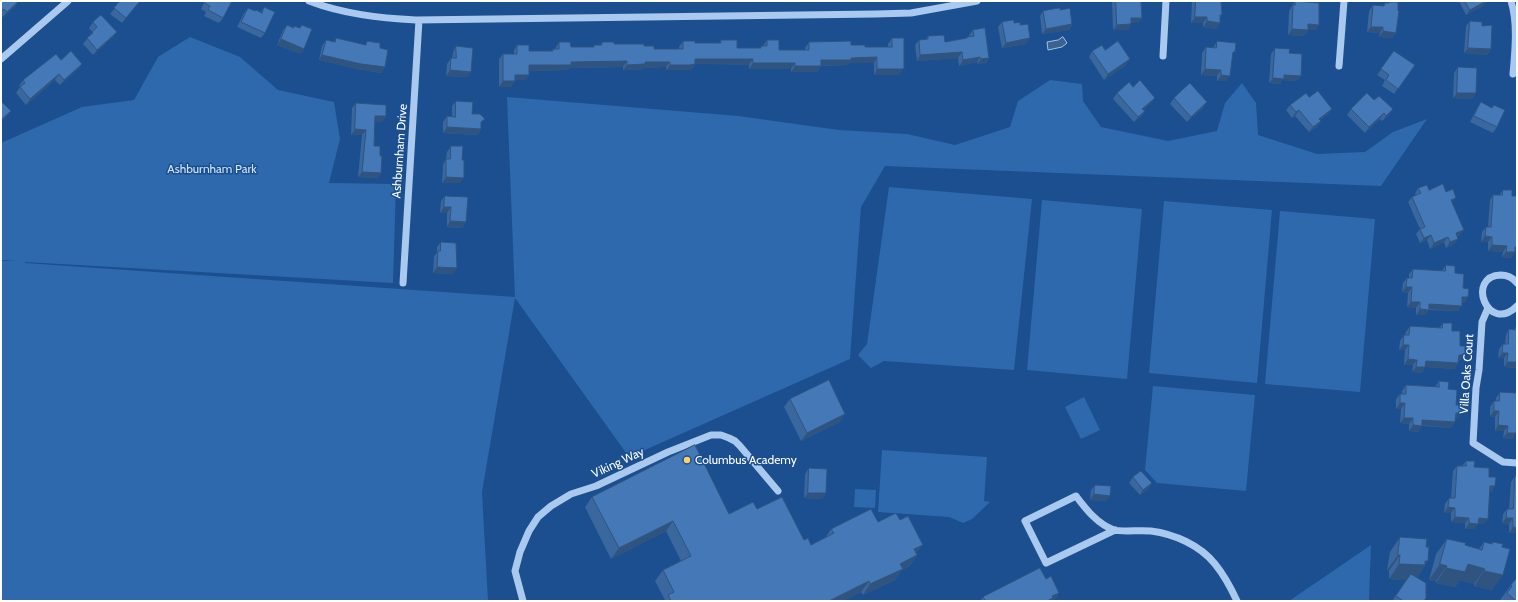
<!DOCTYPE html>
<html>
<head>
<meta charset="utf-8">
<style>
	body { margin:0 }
	#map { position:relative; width:1518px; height:602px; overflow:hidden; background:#1b4f8f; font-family:Cabin,sans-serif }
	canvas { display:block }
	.frame { position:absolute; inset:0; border:2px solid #fff; pointer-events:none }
</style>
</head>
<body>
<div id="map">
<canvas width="1518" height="602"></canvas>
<div class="frame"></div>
</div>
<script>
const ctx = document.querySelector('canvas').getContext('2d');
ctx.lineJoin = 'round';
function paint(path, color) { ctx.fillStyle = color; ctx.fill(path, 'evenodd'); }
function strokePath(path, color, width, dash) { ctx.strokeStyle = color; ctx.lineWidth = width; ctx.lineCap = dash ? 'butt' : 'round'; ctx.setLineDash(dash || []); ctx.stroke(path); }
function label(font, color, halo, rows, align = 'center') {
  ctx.font = font + ' Cabin,sans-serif'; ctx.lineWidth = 3; ctx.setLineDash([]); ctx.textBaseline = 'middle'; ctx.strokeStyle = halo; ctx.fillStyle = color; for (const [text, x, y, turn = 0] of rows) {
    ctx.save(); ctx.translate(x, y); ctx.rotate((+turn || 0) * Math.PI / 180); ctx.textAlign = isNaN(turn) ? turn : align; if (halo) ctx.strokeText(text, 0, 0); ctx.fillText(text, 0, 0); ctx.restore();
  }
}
paint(new Path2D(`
	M190,37L240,57L278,90L334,102L340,139L329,183L396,184L393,283L25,262V263L515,297L507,97L738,116L839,130L907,134L955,145L1010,127L1018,101L1050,80L1082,84L1083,101L1101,127L1168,141L1217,131L1225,103L1242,83L1256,103L1258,135L1317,154L1365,152L1393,132L1427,119L1381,186L885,166L861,207L850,359L629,457L515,298L482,492L488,601H1V261H17L1,260V143L82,107L134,100L158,57Z
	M889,187L1032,199L1014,370L884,361L871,368L858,355L867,344Z
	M1042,200L1142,209L1127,379L1027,370Z
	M1164,201L1272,210L1257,383L1149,373Z
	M1280,211L1375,219L1360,392L1265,384Z
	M1153,386L1255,395L1246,491L1157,483L1145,470Z
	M1084,397L1100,430L1081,439L1065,407Z
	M882,450L987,457L984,501L990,502L972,519L963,523L949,517L878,512Z
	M855,489L876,490L875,508L854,507Z
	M1371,545L1369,601H1289Z`), '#2e69ad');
const water = new Path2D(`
	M1063,37L1067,43L1062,47L1048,50L1047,42L1058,40Z`);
paint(water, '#3c6290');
strokePath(water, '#9cc4f0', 1);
strokePath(new Path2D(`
	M309,1C343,14 379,18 416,20L876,14L911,13L977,1
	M1511,1C1518,23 1515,51 1513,74
	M1163,56L1166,1
	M1,59L68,1
	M1339,66L1344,1
	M403,283L419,20
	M1517,283C1513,278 1508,275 1501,275C1465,276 1488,335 1517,306
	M1488,308L1482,322L1479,370L1476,388L1473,443L1503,462L1517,463
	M1115,530L1046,563L1025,521L1076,496C1086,509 1097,524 1114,530C1120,532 1142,530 1151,531C1174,534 1200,545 1215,564C1224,575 1231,588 1237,601
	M523,601L515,571L520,552L529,531L538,517L551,506L571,494L596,486L668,452L711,435H721L729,438L735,441L740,446L778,491`), '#a9c9ee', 7);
paint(new Path2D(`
	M1,1L15,7L3,17L1,15Z
	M116,1H140L122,23L110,14L119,3Z
	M205,1H232L223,18L219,23L204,16L206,12L201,9Z
	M1112,1H1141L1142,18L1138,23H1131L1128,30H1113Z
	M1192,1H1221L1220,23L1216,29L1203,27V23H1191Z
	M1295,1L1319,25L1315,30H1308L1304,36L1288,35L1289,11Z
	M1459,1H1487L1483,6L1466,15Z
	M1389,2L1396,33L1392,38L1379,37L1380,33L1367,32L1369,11L1373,5L1383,6L1385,3H1388Z
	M264,7L265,33L261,38L237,27L244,13L248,8L254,11L256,10L261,12Z
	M1060,10L1072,24L1069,30L1042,34L1040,16L1043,11Z
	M1470,21L1482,26L1491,49L1487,55L1464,53L1466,26Z
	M93,22L113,37L93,55L83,44L92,32L89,28Z
	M1002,22L1014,23L1026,44L1002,48L998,27Z
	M287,25L293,28L294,26L299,28L302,25L304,49L301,54L277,45L283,30Z
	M973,30L989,58L986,63L977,64V62L959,66L958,58L917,61L915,45L919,40L926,39L928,36L945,42L966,38L967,37L970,36L969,35Z
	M336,38L365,45L367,41L380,48L385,67L381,73L357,69L319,60L322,46L326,40L334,42Z
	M892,38L900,73L899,75H874V63H849L847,65L821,66L817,72H791V69H749V65L717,64H695L691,70H666V67L643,68L641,70H623V67L569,68L567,70L529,71V75L526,80H515L511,87H499V59L503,54H514V50L517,45L529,51H551L553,49H555L559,42L571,47H593L594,45H600L602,42L614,44L644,46L654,49H679V47L683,41L695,43H719L721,40L737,48H760L761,46H763L767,40L779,50H805V48L809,42L851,45L865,47H888V44Z
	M1217,41L1232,57L1226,81H1217V76L1201,75L1202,53L1206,47L1213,48Z
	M456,46L468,77L446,76L447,64L451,58H452L453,52Z
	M1275,48L1289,53L1297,81L1282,80L1280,84L1269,83L1271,54Z
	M1105,50L1126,65L1104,80L1089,57L1092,51Z
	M1394,51L1415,65L1394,94L1382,86L1385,80L1377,75Z
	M61,60L82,64L78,69L60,85L55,80L26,105L16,93L20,87L19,86L23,80Z
	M1458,67L1476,93L1472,99L1453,98L1454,73Z
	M1133,87L1151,103L1143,110L1145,111L1141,117L1134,122L1113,99L1117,93Z
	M1309,97L1332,109L1328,114L1320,120L1321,121L1317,127L1309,132L1295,116L1292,118L1286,110L1290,105Z
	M1174,98L1203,108L1187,122L1170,104Z
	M1374,100L1393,109L1389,115L1382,121L1380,119L1365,133L1347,115L1351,109Z
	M456,101L472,114L481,125V129L477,135L443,133V122L447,116H452V106Z
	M1481,102L1491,108L1494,105L1497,127L1493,133L1470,122L1477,108Z
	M356,103L386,116L382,122L375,121L374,146L380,156L381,173L378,178L358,177L362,135H351L352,108Z
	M451,146L462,160L460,183H442L443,165L446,159L447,152Z
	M1418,188L1446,192L1452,203L1460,235L1457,237L1458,239L1454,244L1446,248L1444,242L1430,249L1427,240L1420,243L1416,234L1420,229L1408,202L1412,197L1415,196V194Z
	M1503,190L1512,196L1515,253L1511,258L1502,257L1503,252L1488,251V242H1481L1482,232L1486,227H1488L1490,200L1493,195H1499Z
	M445,196L466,222L462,228L447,227V213H440L441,201Z
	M441,242L453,274L433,273L434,256L437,253V247Z
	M1446,265L1455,273L1468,297L1464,303H1462L1458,311L1429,310L1425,315H1416V308L1407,307L1408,293L1402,292L1403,283L1407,278H1409V274L1413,269L1442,271Z
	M1443,323L1452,331L1460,346L1461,360H1459L1455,369L1425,367L1422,373L1412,372L1413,365H1404L1405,350H1399L1400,341L1404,335H1405L1406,332L1410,326L1439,328Z
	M1517,325V368L1504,367V358H1498L1499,349L1503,344H1505L1506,335L1509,329L1515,330V328Z
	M1439,381L1448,389L1461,414L1457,419H1455V422L1451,428L1422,426L1418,432L1409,431V424L1400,423L1401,409H1396V399L1400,394H1402V391L1406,385L1435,387Z
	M1500,392L1516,433L1512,439L1503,438L1504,431H1495V417L1490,416V407L1494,401H1496V398Z
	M790,399L840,422L801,441L784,407Z
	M1466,461L1489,477L1492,492H1489L1488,519L1484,524H1478L1474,529H1465V523L1451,522V513H1444L1445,504L1449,498H1451L1453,471L1457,466H1462Z
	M809,468L826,493L822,499L804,498L805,474Z
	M1515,476L1517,477V533H1509V524L1502,523L1503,514L1507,509H1509L1511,482Z
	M1133,477L1152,483L1148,489L1140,495L1129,483Z
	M1095,485L1106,501L1090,500L1091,490Z
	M592,497L729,514L757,509L811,545L825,538L831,529L878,522L917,554V555L910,566L902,570L895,580L863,595L861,592L843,601H664L665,600L655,581L663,570L681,561L666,531L611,559L585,507Z
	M1400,537L1426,547L1428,561L1417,577L1424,601H1392L1406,580L1389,579V571L1387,570L1390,552Z
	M1447,539L1465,545L1479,549L1484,542L1491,544L1493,542L1492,590L1474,586V584L1460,580L1455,587L1436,583V581L1429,580L1436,554Z
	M1517,578V601H1501L1500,600L1511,585Z
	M1046,579L1059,593L1054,601H980L983,597Z`), '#3a679d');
paint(new Path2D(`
	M19,1L15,7L3,17L7,12Z
	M140,1L138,4L122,23L126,18Z
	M1487,1L1483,6L1466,15L1470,10Z
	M1195,17H1207L1203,23H1191Z
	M1131,18H1142L1138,23H1127Z
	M1207,21L1220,23L1216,29L1203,27Z
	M1072,24L1069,30L1042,34L1046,29Z
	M1131,24L1128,30H1113L1117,25Z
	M1308,24L1319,25L1315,30H1304Z
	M1371,27H1383L1380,33L1367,32Z
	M1292,29L1308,30L1304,36L1288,35Z
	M1383,31L1396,33L1392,38L1379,37Z
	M117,32L113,37L93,55L97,50Z
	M1030,38L1026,44L1002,48L1006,43Z
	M281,39L304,49L301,54L277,45Z
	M1468,48L1491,49L1487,55L1464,53Z
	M962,52L958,58L917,61L920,55Z
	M322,55L385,67L381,73L357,69L319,60Z
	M877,57L874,63H849L847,65L817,66L821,60L851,58Z
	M980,57L977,62L959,66L963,60Z
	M989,58L986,63L977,64L981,59Z
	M695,59H753L749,65L691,64Z
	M1130,59L1126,65L1104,80L1108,74Z
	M627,61L623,67L569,68L567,70L526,71L529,65L571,62Z
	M645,62H670L666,67L643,68L641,70H623L627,65Z
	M753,63H795L791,69H749Z
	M82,64L78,69L60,85L64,80Z
	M695,64L691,70H666L670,65Z
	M795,66H821L817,72H791Z
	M904,68L899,75H874L877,69Z
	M1205,69L1221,70L1217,76L1201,75Z
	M450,70L471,72L468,77L446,76Z
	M59,74L55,80L26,105L30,99Z
	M515,75H529L526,80H511Z
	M1221,75L1230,76L1226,81H1217Z
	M1284,75L1301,76L1297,81L1282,80L1280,84L1269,83L1273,78Z
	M503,81H515L511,87H499Z
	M1457,93H1476L1472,99L1453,98Z
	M1155,98L1151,103L1139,114L1142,109Z
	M1207,102L1203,108L1187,122L1191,117Z
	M1332,109L1328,114L1315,124L1319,119Z
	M1393,109L1389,115L1382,121L1386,116Z
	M1299,110L1295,116L1292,118L1296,112Z
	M11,111L7,117L1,122V120Z
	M1145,111L1141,117L1134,122L1138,117Z
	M1384,113L1380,119L1365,133L1369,127Z
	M375,116H386L382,122L371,121Z
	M1321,121L1317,127L1309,132L1313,127Z
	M447,127L481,129L477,135L443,133Z
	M355,129L366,130L362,135H351Z
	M362,172L381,173L378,178L358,177Z
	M446,177L464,178L460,183H442Z
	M1456,198L1452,203L1451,200Z
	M444,207H451L447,213H440Z
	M450,221L466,222L462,228L447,227Z
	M1464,230L1460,235L1452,239L1456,233Z
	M1431,235L1427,240L1420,243L1424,238Z
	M1485,236L1492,237L1488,242H1481Z
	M1448,237L1444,242L1430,249L1434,243Z
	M1458,239L1454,244L1446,248L1450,242Z
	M1492,245L1507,246L1503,252L1488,251Z
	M1515,247H1517V253H1515L1511,258L1502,257L1506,252Z
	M437,267L457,268L453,274L433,273Z
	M1406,287H1412L1408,293L1402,292Z
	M1462,297H1468L1464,303H1458Z
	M1411,302H1420L1416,308L1407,307Z
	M1429,304L1462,306L1458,311L1425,309Z
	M1420,309L1429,310L1425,315H1416Z
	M1403,345H1409L1405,350H1399Z
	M1502,353H1508L1504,358H1498Z
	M1459,355H1465L1461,360H1455Z
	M1408,359L1417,360L1413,365H1404Z
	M1426,361L1458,363L1455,369L1422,367Z
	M1507,362H1517V368L1504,367Z
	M1416,367H1425L1422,373L1412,372Z
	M1400,403H1405L1401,409H1396Z
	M1494,411H1499L1495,417L1490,416Z
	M1456,413L1461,414L1457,419H1452Z
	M845,414L840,422L801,441L807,433Z
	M1404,418H1413L1409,424L1400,423Z
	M1422,420L1455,422L1451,428L1419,425Z
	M1413,425L1422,426L1418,432L1409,431Z
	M1498,425L1508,426L1504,431H1495Z
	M1507,433H1516L1512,439L1503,438Z
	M1152,483L1148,489L1140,495L1143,490Z
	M1490,486H1495L1492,492H1486Z
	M808,493H826L822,499L804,498Z
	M1094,494L1110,496L1106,501L1090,500Z
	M1448,507L1455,508L1451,513H1444Z
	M1455,517L1469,518L1465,523L1451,522Z
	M1479,518L1488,519L1484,524H1478L1474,529H1465L1469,523Z
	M1506,518H1513L1509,524L1502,523Z
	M673,521L666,531L611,559L619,548Z
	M1513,527L1517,528V533H1509Z
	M923,545L915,555L914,549Z
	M917,555L910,566L902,570L895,580L863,595L870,584L900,564Z
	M1398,555H1400L1389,571L1387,570Z
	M1425,561H1428L1414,581L1389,579L1399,564Z
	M1440,564L1447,566L1436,581L1429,580Z
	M1468,564L1485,569L1474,584L1460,580L1455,587L1436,583L1446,568Z
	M1484,571L1503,575L1492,590L1474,586Z
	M869,581L861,592L843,601H829Z
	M1059,593L1054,601H1047L1052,596Z`), '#305480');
const building = new Path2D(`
	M1,1H19L7,12L4,9L1,12Z
	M120,1H140L126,18L114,8Z
	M206,1H232L223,18L208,10L210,6L205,3Z
	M1116,1H1141L1142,18H1131V24L1117,25Z
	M1196,1H1221L1222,15H1220V23L1207,21V17H1195Z
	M1295,1L1319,3V25L1308,24V30L1292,29L1293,5H1295Z
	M1465,1H1486L1470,10Z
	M1389,2H1398V11H1399L1396,33L1383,31V27H1371L1373,5L1384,6L1385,3H1389Z
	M264,7L275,12L265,33L241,22L248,8L255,11L256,10L262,13Z
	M1060,8V10L1070,8L1072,24L1046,29L1043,11Z
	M101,15L117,32L97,50L87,38L93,33L92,32L97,27L93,22Z
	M1014,20V23L1020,22V25L1028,24L1030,38L1006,43L1002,22Z
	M1470,21L1482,22V26L1492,25L1491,49L1468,48Z
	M287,25L294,28V26L300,28L302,25L312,29L304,49L281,39Z
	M985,28L989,58L981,59L980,57L963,60L962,52L920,55L919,40L928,39V36L944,35L945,42L967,38V37L974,36L973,30Z
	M336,38L366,45L367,41L380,43V48L388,50L385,67L361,64L322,55L326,40L335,42Z
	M892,38H904V68L903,69H877V57L851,58V60H821V66H795V63H753V59H695V64L690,65H670V62H645V64L627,65V61L571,62V65H529V75H515V81H503V54H517V45H529V51H553V49H559V42H570L571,47H594V45H602V42H614V44H644V46H654V49H683V41H695V43H721V40H737V48H761V46H767V40H779V50H809V42L851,41V45H865V47H892Z
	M1118,41L1130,59L1108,74L1092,51L1102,45L1105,50Z
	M1217,41L1236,43L1235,52H1233L1230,76L1221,75V70L1205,69L1206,47L1216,48Z
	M456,46L473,48L471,72L450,70L451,58H456Z
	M1275,48L1290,49L1289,53L1302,54L1301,76L1284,75V79L1273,78Z
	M71,51L82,64L64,80L59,74L30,99L20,87L25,83L23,80L56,54L61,60Z
	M1394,51L1415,65L1398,89L1386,80L1389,75L1381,69Z
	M1458,67L1477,68L1476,93H1457Z
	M1140,80L1155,98L1142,109L1145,111L1138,117L1117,93L1129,82L1133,87Z
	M1190,83L1207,102L1191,117L1174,98Z
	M1318,91L1332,109L1319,119L1321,121L1313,127L1299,110L1296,112L1290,105L1306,93L1309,97Z
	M1367,93L1374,100L1379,96L1393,109L1386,116L1384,113L1369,127L1351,109Z
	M1,101L11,111L1,120Z
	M456,101L473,102L472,114H480L485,119L481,122V129L447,127V116L455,117Z
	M1481,102L1492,108L1494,105L1505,110L1497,127L1474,116Z
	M356,103L386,105V116H375L374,146H380V156H382L381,173L362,172L366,130L355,129Z
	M451,146H463L462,160H464V178L446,177V159H450Z
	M1443,184L1446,192L1453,189L1456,198L1451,200L1464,230L1456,233L1458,239L1450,242L1448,237L1434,243L1431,235L1424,238L1420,229L1425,227L1412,197L1421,193L1418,188L1427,185L1429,190Z
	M1503,190H1512V196H1517V247H1515V252H1506L1507,246L1492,245V237L1485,236L1486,227H1491L1493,195H1502Z
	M445,196L468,197L466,222L450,221L451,207H444Z
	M441,242L456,243L457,268L437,267L438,251H440Z
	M1446,265L1455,266V273L1464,274L1463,288L1469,289L1468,297H1462V306L1429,304V310L1420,309V302H1411L1412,287H1406L1407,278H1412L1413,269L1445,271Z
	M1443,323H1452V331H1460V346H1465V355H1459L1458,363L1426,361L1425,367H1416L1417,360L1408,359L1409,345H1403L1404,335H1409L1410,326L1442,328Z
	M1509,329L1517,330V362H1507L1508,353H1502L1503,344H1508Z
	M829,380L845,414L807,433L790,399Z
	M1439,381L1449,382L1448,389L1457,390L1456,405H1462L1461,414L1456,413L1455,422L1422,420V426L1413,425V418H1404L1405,403H1400V394H1406V385L1439,387Z
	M1500,392L1517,393V427L1516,433H1507L1508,426L1498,425L1499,411H1494V401H1499Z
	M695,445L729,514L753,502L757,509L782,497L804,540L808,538L811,545L834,533L831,529L871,509L878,522L896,513L900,520L908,516L923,545L914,549L917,555L900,564L903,569L870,584L869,581L829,601H671L668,595L674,592L663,570L691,556L673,521L619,548L592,497Z
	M1466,461H1475L1474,467L1489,468V477H1496L1495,486H1490L1488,519L1479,518L1478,524L1469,523V518L1455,517V508L1448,507L1449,498H1455L1457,466H1466Z
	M809,468L827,469L826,493H808Z
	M1141,471L1152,483L1143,490L1133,477Z
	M1515,476L1517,477V528L1513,527V518H1506L1507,509H1513Z
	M1095,485L1111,486L1110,496L1094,494Z
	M1400,537L1427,539L1426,547H1429L1428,561H1425V565L1399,564L1400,555H1398Z
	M1447,539L1466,543L1465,545L1482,550L1484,542L1492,544L1493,542L1503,544L1502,547L1510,549L1503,575L1484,571L1485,569L1468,564L1465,572L1446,568L1447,566L1440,564Z
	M1040,568L1046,579L1051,576L1059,593L1052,596L1053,598L1047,601H983L985,600L983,597Z
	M1411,574L1426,583V598L1424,601H1401L1402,600L1396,596Z
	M1517,578V601H1516L1507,593L1512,586L1511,585Z`);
paint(building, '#4478b7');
strokePath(building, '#305480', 1);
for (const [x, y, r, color] of [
	[687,460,4,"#ffd166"]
]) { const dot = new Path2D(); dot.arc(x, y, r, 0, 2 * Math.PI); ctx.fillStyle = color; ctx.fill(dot); strokePath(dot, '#1b4f8f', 1.5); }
label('12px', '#fff', '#1b4f8f', [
	["Ashburnham Drive",400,151,-86],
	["Villa Oaks Court",1467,374,-86],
	["Viking Way",618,463,-25]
]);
label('12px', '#cfe3fa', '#1b4f8f', [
	["Ashburnham Park",212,169]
]);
label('12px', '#fff', '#1b4f8f', [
	["Columbus Academy",695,460]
], 'left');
</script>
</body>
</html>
